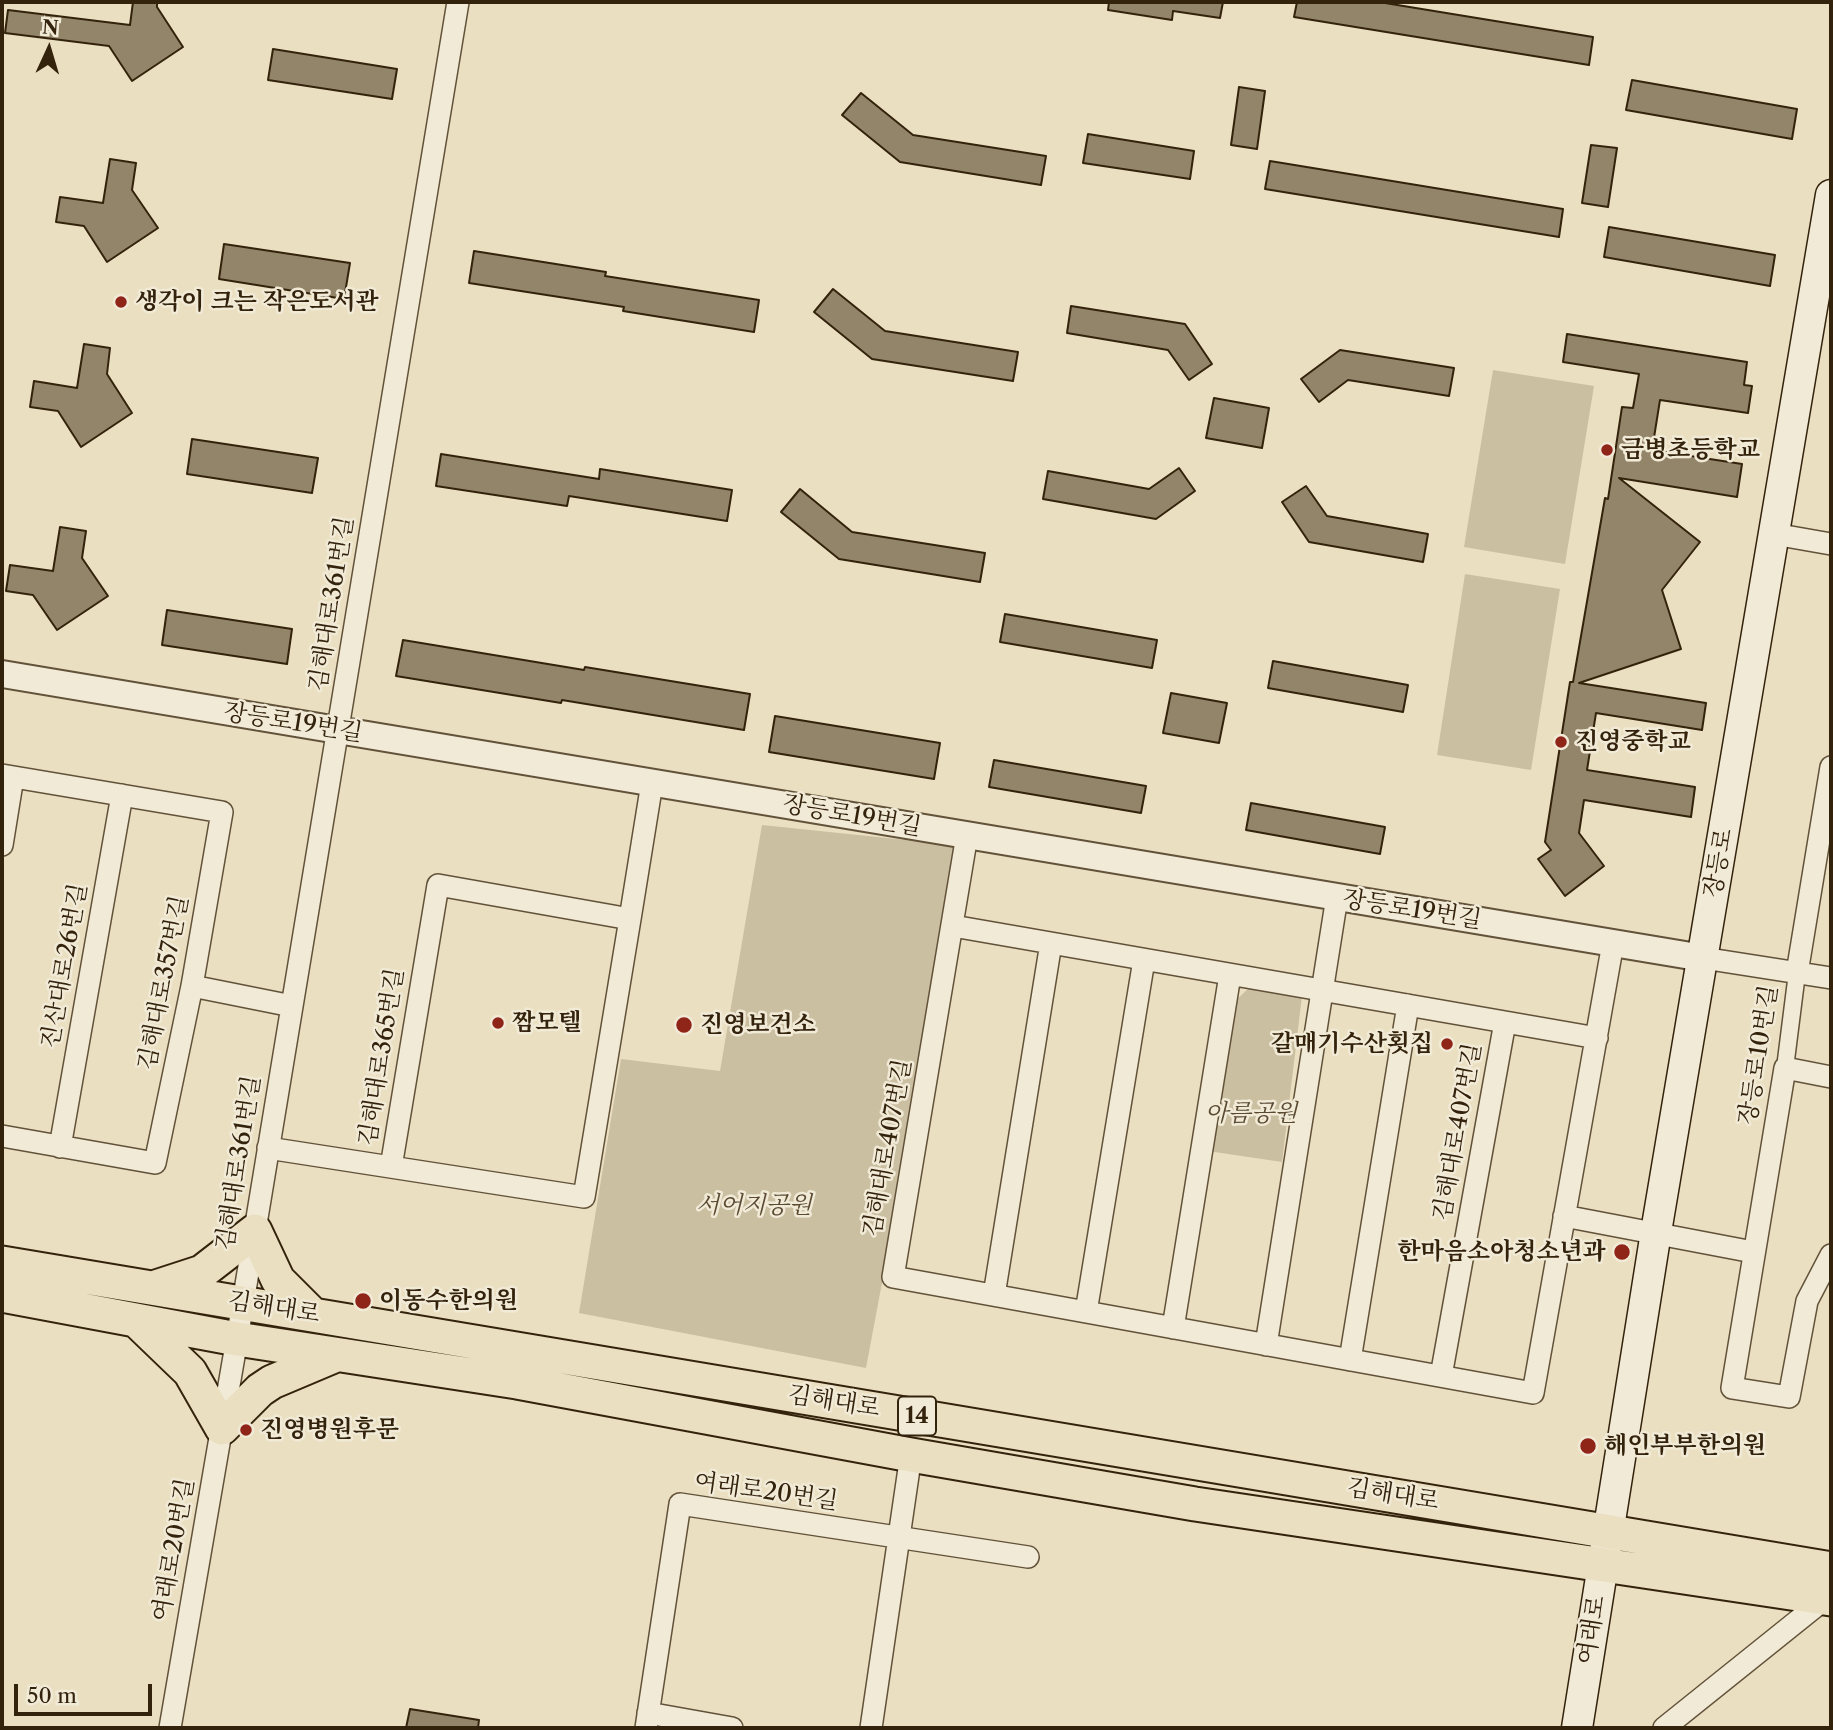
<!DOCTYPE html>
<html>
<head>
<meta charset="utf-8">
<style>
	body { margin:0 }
	#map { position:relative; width:1833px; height:1730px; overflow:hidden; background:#eadfc1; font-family:"Libre Caslon Text",serif }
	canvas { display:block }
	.frame { position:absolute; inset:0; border:4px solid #34230c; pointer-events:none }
	.north { position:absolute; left:14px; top:14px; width:70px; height:70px; -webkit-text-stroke:5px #f1ead7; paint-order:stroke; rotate:4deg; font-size:19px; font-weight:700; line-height:28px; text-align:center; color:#34230c }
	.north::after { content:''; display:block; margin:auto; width:24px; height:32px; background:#34230c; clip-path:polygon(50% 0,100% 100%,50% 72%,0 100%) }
	.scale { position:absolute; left:14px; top:1684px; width:138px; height:32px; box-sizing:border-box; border:4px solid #34230c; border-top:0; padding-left:9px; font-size:21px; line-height:24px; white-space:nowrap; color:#34230c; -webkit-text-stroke:5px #f1ead7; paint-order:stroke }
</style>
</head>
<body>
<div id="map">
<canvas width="1833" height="1730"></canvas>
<div class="frame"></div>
<div class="north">N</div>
<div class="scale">50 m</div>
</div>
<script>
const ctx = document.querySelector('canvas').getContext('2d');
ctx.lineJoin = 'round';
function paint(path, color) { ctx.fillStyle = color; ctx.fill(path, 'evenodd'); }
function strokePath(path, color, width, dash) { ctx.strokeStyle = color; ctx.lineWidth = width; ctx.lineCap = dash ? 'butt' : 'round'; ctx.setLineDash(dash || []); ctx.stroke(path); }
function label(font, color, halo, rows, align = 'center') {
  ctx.font = font + ' "Libre Caslon Text","Noto Serif KR",serif'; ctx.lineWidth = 5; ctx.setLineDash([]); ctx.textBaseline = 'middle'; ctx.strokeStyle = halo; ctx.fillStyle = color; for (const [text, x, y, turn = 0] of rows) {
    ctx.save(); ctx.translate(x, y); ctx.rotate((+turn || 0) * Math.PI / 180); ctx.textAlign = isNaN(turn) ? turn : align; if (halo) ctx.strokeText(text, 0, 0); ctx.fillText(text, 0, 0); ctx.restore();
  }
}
paint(new Path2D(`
	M1493,370L1594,386L1565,564L1464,547Z
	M1465,574L1560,589L1531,770L1437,755Z
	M762,825L964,846L866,1368L579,1313L621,1059L720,1071Z
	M1249,988L1302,996L1282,1162L1208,1151L1232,1004Z`), '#cbbfa2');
const building = new Path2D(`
	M133,2H157V7L183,47L132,81L109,46L5,33L8,10L130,25Z
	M1109,2H1223L1220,18L1173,11L1172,20L1108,10Z
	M1297,2H1379L1593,37L1589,65L1294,17Z
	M273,49L397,69L392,99L268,80Z
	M1632,80L1797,109L1792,139L1626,110Z
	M1239,87L1265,91L1257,149L1231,145Z
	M861,93L913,135L1046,156L1041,185L900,162L842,115Z
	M1088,134L1194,151L1190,179L1083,163Z
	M1591,145L1617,148L1608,207L1582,203Z
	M110,159L136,163L132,190L158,228L107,262L84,226L56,222L60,197L103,203Z
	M1270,161L1563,209L1559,237L1265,189Z
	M1609,227L1775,255L1770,286L1604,257Z
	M224,244L350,263L344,299L219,279Z
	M474,251L606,272L605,276L759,300L754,332L623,311L624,307L469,283Z
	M833,289L885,331L1018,352L1013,381L872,359L814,312Z
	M1071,306L1185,324L1212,364L1189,380L1168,350L1067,333Z
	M1567,334L1747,362L1744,385L1752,386L1748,413L1660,400L1652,450L1742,464L1737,497L1619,478L1700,542L1662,590L1681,649L1579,683L1706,703L1702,730L1596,713L1587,770L1695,787L1691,817L1584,800L1579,833L1604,866L1565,896L1538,859L1551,850L1545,842L1570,682H1573L1605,498L1608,499L1622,407L1633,408L1639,374L1563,362Z
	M84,344L110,348L107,374L132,413L81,447L58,411L30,407L34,381L77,388Z
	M1340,350L1454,368L1449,396L1348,380L1319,402L1301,379Z
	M1214,398L1269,408L1262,448L1206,438Z
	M192,439L318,458L312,493L187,474Z
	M441,454L599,479L600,469L732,490L727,521L569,496L567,506L436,486Z
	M1179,468L1195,491L1156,519L1043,499L1048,471L1149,489Z
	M1306,486L1327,516L1428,534L1423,562L1309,542L1282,502Z
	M800,489L852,532L985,553L980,582L839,559L781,512Z
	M60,527L86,531L82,558L108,596L57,630L33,595L6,591L10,565L53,571Z
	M167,610L292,629L287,664L162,645Z
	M1005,614L1157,640L1152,668L1000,642Z
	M403,640L584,670L585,667L750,694L744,730L562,700L561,703L396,676Z
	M1273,661L1408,685L1403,712L1268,688Z
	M1171,693L1227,703L1219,743L1163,733Z
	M775,716L940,743L934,779L769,752Z
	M994,760L1146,786L1141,813L989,787Z
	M1251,803L1385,827L1380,854L1246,830Z
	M410,1709L479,1720L478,1728H406Z`);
paint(building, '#93856a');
strokePath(building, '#34230c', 2);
const pedestrian = new Path2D(`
	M1785,1068L1797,973`);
const minor = new Path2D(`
	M1774,534L1831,544
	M2,775L222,812L192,986L155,1163L2,1136
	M967,835L893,1277L1533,1393L1613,943
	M2,845L13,777
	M630,919L652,783
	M953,926L1597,1038
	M1703,958L1831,978
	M1797,973L1831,767
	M192,986L292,1006
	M1831,1077L1785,1068L1732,1388L1789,1397L1807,1301L1831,1255
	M60,1147L122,795
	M268,1148L584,1197L630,919L438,885L391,1167
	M1564,1216L1753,1252
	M994,1295L1051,943
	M1086,1312L1144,960
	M1173,1328L1230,975
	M1266,1345L1337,897
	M1350,1360L1408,1005
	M1441,1376L1505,1022
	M648,1713L732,1728
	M170,1728L237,1339L458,2
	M646,1728L680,1504L1028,1557
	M871,1728L911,1455
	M1664,1728L1826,1598`);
const tertiary = new Path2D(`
	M2,674L1703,958`);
const secondary = new Path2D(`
	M1577,1728L1656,1232L1831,195`);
const primary = new Path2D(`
	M2,1263L1831,1569
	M156,1287L202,1272L255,1231L278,1280L313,1315
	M2,1295L237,1339L517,1382L911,1455L1195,1504L1831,1599
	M136,1320L190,1372L222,1428L260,1390L272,1382L336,1355`);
strokePath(pedestrian, '#625239', 19);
strokePath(minor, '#625239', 24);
strokePath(tertiary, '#625239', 30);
strokePath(secondary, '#34230c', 33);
strokePath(primary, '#34230c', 37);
strokePath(pedestrian, '#f1ead7', 16);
strokePath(minor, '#f1ead7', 21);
strokePath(tertiary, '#f1ead7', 26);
strokePath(secondary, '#f1ead7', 30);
strokePath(primary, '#eadfc1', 33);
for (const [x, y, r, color] of [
	[121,302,7,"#8f2418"],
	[1607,450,7,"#8f2418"],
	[1561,742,7,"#8f2418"],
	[498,1023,7,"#8f2418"],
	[684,1025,9,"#8f2418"],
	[1447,1044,7,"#8f2418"],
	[1622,1252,9,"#8f2418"],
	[363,1301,9,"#8f2418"],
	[246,1430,7,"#8f2418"],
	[1588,1446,9,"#8f2418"]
]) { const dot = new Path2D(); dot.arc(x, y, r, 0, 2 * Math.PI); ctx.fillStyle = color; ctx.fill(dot); strokePath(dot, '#f1ead7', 2.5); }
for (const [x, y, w] of [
	[917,1416,38]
]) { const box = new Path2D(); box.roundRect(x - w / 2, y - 19.5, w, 39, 5); ctx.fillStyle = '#f1ead7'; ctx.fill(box); strokePath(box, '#34230c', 2); }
label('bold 23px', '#34230c', null, [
	["14",917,1416]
]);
label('bold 24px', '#34230c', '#f1ead7', [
	["생각이 크는 작은도서관",135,302],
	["금병초등학교",1621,450],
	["진영중학교",1575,742],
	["짬모텔",512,1023],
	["진영보건소",700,1025],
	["갈매기수산횟집",1433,1044,"right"],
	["한마음소아청소년과",1606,1252,"right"],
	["이동수한의원",379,1301],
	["진영병원후문",260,1430],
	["해인부부한의원",1604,1446]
], 'left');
label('24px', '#34230c', '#f1ead7', [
	["김해대로361번길",332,604,-81],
	["장등로19번길",293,723,9],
	["장등로19번길",852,816,10],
	["장등로",1719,863,-80],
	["장등로19번길",1412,910,9],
	["진산대로26번길",65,966,-80],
	["김해대로357번길",164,983,-79],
	["장등로10번길",1759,1055,-81],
	["김해대로365번길",382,1057,-81],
	["김해대로407번길",1458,1132,-80],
	["김해대로407번길",888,1148,-80],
	["김해대로361번길",239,1163,-81],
	["김해대로",274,1308,9],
	["김해대로",834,1402,9],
	["여래로20번길",766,1492,8],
	["김해대로",1393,1495,9],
	["여래로20번길",174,1550,-80],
	["여래로",1592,1630,-81]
]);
label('italic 24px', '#5a4a32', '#f1ead7', [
	["아름공원",1251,1114],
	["서어지공원",754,1206]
]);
</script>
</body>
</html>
